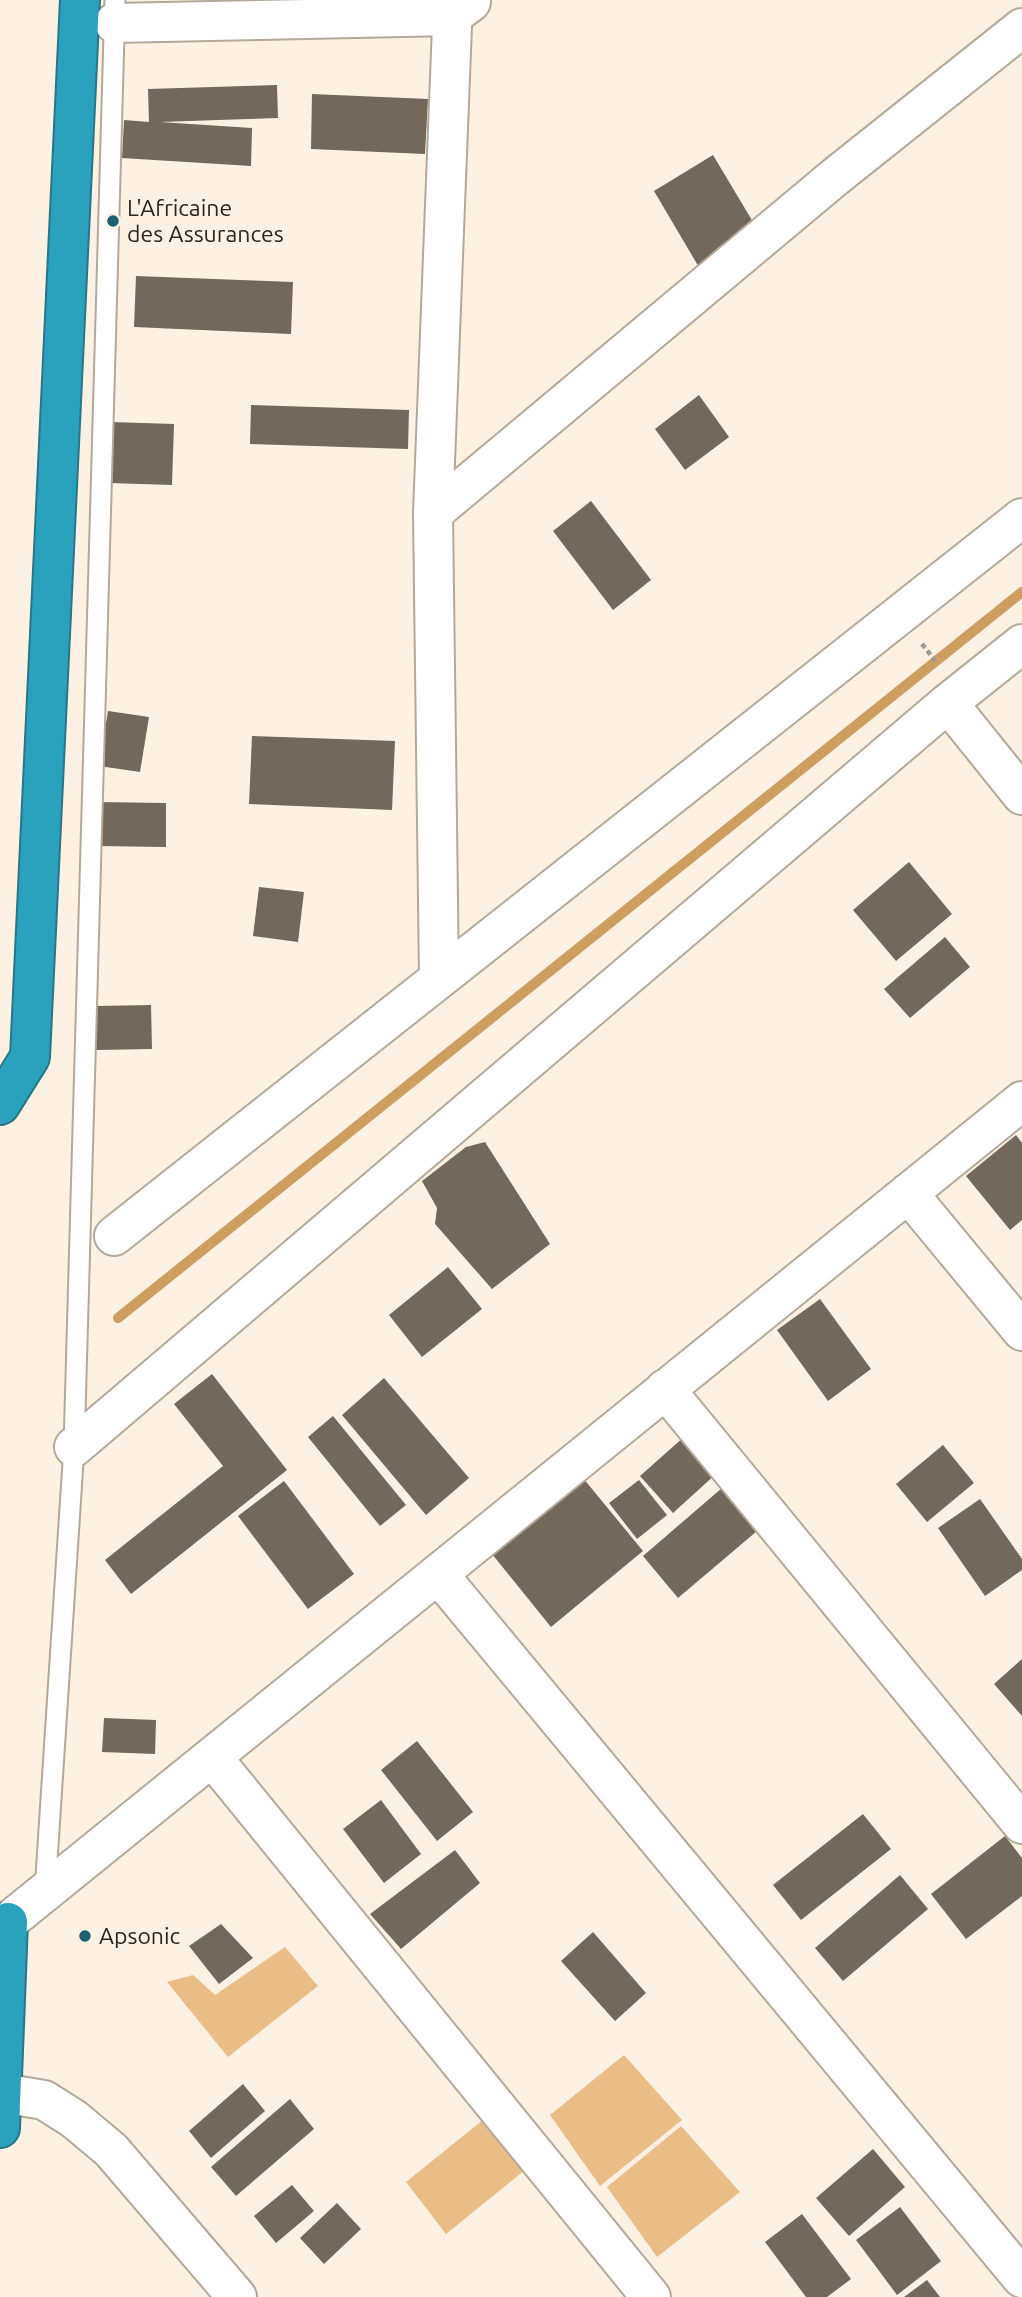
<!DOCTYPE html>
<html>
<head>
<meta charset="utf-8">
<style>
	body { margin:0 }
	canvas { display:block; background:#fdf1e3 }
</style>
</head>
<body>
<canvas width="1022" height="2297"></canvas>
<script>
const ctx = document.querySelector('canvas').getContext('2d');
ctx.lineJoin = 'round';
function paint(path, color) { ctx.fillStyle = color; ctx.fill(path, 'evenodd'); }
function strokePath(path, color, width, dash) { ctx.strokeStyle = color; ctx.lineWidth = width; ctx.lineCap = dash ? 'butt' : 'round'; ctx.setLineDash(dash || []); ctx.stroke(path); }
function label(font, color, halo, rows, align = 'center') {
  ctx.font = font + ' Ubuntu,sans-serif'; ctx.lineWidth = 7; ctx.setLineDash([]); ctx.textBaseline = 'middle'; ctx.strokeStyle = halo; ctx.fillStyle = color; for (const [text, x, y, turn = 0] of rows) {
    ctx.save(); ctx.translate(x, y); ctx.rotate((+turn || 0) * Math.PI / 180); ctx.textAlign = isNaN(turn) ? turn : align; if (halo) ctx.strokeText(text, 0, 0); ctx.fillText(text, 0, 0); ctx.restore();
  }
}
paint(new Path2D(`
	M285,1947L318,1986L228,2057L167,1982L193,1975L215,1995Z
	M624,2055L682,2120L600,2186L550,2115Z
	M483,2120L535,2162L446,2234L406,2182Z
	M681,2126L740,2192L657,2257L607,2187Z`), '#eabd86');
strokePath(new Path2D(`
	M118,1318L1022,592`), '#ce9d60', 10);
paint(new Path2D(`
	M277,85L278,118L160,122L252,128L251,166L122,158L124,120L149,122L148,89Z
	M312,94L428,99L425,154L311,149Z
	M713,155L759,232L700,269L654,191Z
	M136,276L293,282L291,334L134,327Z
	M699,395L729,437L685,470L655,429Z
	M251,405L409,410L408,449L250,444Z
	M111,422L174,424L172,485L109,483Z
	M591,501L651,580L613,610L553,531Z
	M108,711L149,717L140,772L99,766Z
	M252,736L395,741L392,810L249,804Z
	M96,802L166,803V847L95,846Z
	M909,862L952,914L896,961L853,910Z
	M259,887L304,892L298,942L253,936Z
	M945,937L970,967L910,1018L884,989Z
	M151,1005L152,1049L96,1050V1006Z
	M1016,1135L1022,1143V1220L1010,1230L966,1176Z
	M485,1142L550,1244L492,1289L435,1224L437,1208L422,1181L466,1147Z
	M448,1267L482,1309L422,1357L389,1315Z
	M820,1299L871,1369L828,1401L777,1330Z
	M212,1374L287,1470L131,1594L105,1560L223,1466L174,1404Z
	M384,1378L469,1478L426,1515L342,1415Z
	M333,1416L406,1505L380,1526L308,1437Z
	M685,1436L717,1473L673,1513L640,1476Z
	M943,1445L974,1483L927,1522L896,1484Z
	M583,1478L643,1551L551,1627L492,1554Z
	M639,1480L667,1515L637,1539L609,1503Z
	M284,1481L354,1574L308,1609L238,1516Z
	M722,1488L757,1531L678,1598L643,1556Z
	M980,1499L1022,1559V1570L985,1596L938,1528Z
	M1022,1659V1716L994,1684Z
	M104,1718L156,1720L155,1754L102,1752Z
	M417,1741L473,1812L437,1841L381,1770Z
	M381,1800L421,1854L384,1883L343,1829Z
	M863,1814L891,1849L801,1920L773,1885Z
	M1005,1836L1022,1858V1896L966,1939L931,1894Z
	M455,1850L480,1883L401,1949L370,1914Z
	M900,1875L928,1909L843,1981L815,1948Z
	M221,1924L253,1958L219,1984L189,1946Z
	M593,1932L646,1993L615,2021L561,1961Z
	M243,2084L265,2111L211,2158L189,2131Z
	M290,2099L314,2129L236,2196L211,2167Z
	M873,2149L905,2187L849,2236L816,2198Z
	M292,2185L314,2211L276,2243L254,2216Z
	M337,2203L361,2229L324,2264L300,2238Z
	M900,2207L941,2261L897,2295L856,2240Z
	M802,2214L851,2279L827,2297H806L765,2242Z
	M927,2280L940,2297H904Z`), '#72685b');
const lane = new Path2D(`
	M45,1891L74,1447L115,0`);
const street = new Path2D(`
	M114,23L452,16L471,2
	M433,513L835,177L1022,28
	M948,703L1022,795
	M439,978L433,513L453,0
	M908,1193L1022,1331
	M114,1236L1022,518
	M665,1389L1022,1824
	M74,1447L948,703L1022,644
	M438,1574L1022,2278
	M212,1757L651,2297
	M8,1922L1022,1101
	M2,2093L44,2100L74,2119L111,2150L237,2297`);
const highway = new Path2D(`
	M0,1105L30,1057L80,0
	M0,2128L8,1922`);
strokePath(lane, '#b4a89b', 23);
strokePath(street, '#b4a89b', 42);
strokePath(highway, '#2a7686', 42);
strokePath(new Path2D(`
	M922,644L938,664`), '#a1988e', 4.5, [5, 3.5]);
strokePath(lane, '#fff', 19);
strokePath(street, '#fff', 38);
strokePath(highway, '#2aa1bd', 38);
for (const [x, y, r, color] of [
	[113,221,7,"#1b6172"],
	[85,1936,7,"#1b6172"]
]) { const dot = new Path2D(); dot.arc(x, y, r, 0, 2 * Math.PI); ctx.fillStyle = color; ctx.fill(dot); strokePath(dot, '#fdf1e3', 2.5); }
label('23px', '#2a2620', '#fdf1e3', [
	["L'Africaine",127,208],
	["des Assurances",127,234],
	["Apsonic",99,1936]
], 'left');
</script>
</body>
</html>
